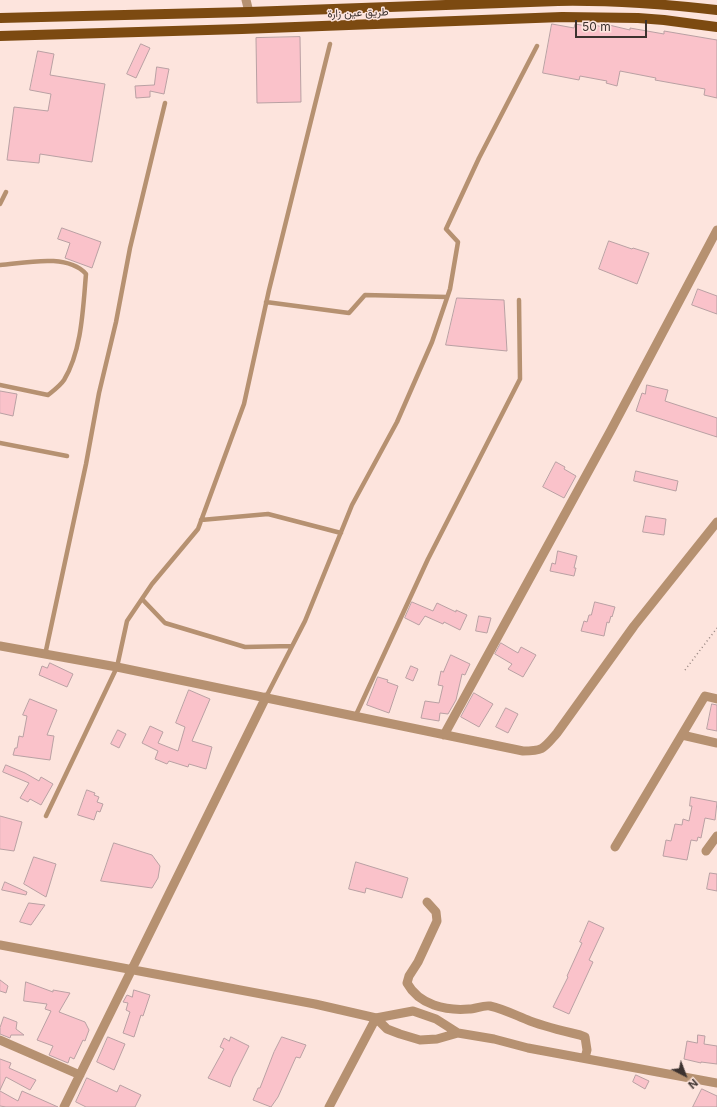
<!DOCTYPE html>
<html>
<head>
<meta charset="utf-8">
<style>
	body { margin:0 }
	#map { position:relative; width:717px; height:1107px; overflow:hidden; background:#fde4dd; font-family:Inter,sans-serif }
	canvas { display:block }
	.north { position:absolute; left:665px; top:1055px; width:40px; height:40px; -webkit-text-stroke:3px #fde4dd; paint-order:stroke; rotate:138deg; font-size:11px; font-weight:700; line-height:16px; text-align:center; color:#3c322f }
	.north::after { content:''; display:block; margin:auto; width:14px; height:18px; background:#3c322f; clip-path:polygon(50% 0,100% 100%,50% 72%,0 100%) }
	.scale { position:absolute; left:575px; top:20px; width:72px; height:18px; box-sizing:border-box; border:2px solid #3c322f; border-top:0; padding-left:5px; font-size:12px; line-height:14px; white-space:nowrap; color:#3c322f; -webkit-text-stroke:3px #fde4dd; paint-order:stroke }
</style>
</head>
<body>
<div id="map">
<canvas width="717" height="1107"></canvas>
<div class="north">N</div>
<div class="scale">50 m</div>
</div>
<script>
const ctx = document.querySelector('canvas').getContext('2d');
ctx.lineJoin = 'round';
function paint(path, color) { ctx.fillStyle = color; ctx.fill(path, 'evenodd'); }
function strokePath(path, color, width, dash) { ctx.strokeStyle = color; ctx.lineWidth = width; ctx.lineCap = dash ? 'butt' : 'round'; ctx.setLineDash(dash || []); ctx.stroke(path); }
function label(font, color, halo, rows, align = 'center') {
  ctx.font = font + ' Inter,Vazirmatn,sans-serif'; ctx.lineWidth = 3; ctx.setLineDash([]); ctx.textBaseline = 'middle'; ctx.strokeStyle = halo; ctx.fillStyle = color; for (const [text, x, y, turn = 0] of rows) {
    ctx.save(); ctx.translate(x, y); ctx.rotate((+turn || 0) * Math.PI / 180); ctx.textAlign = isNaN(turn) ? turn : align; if (halo) ctx.strokeText(text, 0, 0); ctx.fillText(text, 0, 0); ctx.restore();
  }
}
const building = new Path2D(`
	M552,24L574,28L575,24L593,27L594,25L608,28L609,25L630,30V28L664,34V31L717,40V98L704,95L705,89L655,80L656,78L620,71L617,86L606,83L607,81L580,76L579,80L543,73Z
	M300,37L301,102L257,103L256,38Z
	M141,44L150,48L136,78L127,74Z
	M38,51L54,54L50,75L105,84L92,162L40,154L39,163L7,160L14,107L48,111L51,94L30,90Z
	M157,67L169,69L164,94L150,91V97L136,98L135,86L154,85Z
	M62,228L101,242L92,268L65,258L70,243L58,239Z
	M609,241L632,249L633,248L649,253L637,284L599,269Z
	M698,289L717,296V314L692,305Z
	M457,298L504,300L507,351L446,345Z
	M647,385L668,390L665,401L717,418V437L636,411L642,393L645,394Z
	M0,391L17,394L13,416L0,413Z
	M556,462L565,467L564,469L576,476L564,498L543,487Z
	M636,471L678,481L676,491L634,481Z
	M646,516L666,519L664,535L643,532Z
	M558,551L577,556L574,568H576L574,576L550,571L552,563L555,564Z
	M412,602L433,611L437,603L456,612V610L467,615L460,630L444,622L443,624L425,616L419,625L405,618Z
	M595,602L615,607L612,617L611,616L609,623L607,622L604,636L581,631L584,621L587,622L589,615H591Z
	M479,616L491,618L487,633L476,631Z
	M501,643L518,653L521,647L536,655L523,677L508,669L512,664L495,654Z
	M451,655L470,664L465,675L462,674L456,700L448,714L440,713L439,721L421,718L425,701L439,703L443,686L438,685L441,671L443,672Z
	M50,663L73,674L67,687L39,675L42,666L47,668Z
	M411,666L418,669L413,681L406,678Z
	M378,677L388,680L387,682L398,686L389,713L367,705Z
	M189,690L210,699L192,741L212,747L206,769L189,764L188,767L169,761L167,764L155,759L158,751L142,743L150,726L163,732L158,743L178,751L185,727L176,723Z
	M474,693L493,704L479,727L461,717Z
	M30,699L57,710L47,735L54,736L50,760L13,755L15,748H17L19,736L23,737L27,716L23,715Z
	M712,704L717,705V731L707,729Z
	M506,708L518,714L508,733L496,727Z
	M118,730L126,734L119,748L111,744Z
	M6,765L25,773L39,781L41,777L53,784L41,805L30,799L28,802L20,798L29,783L3,772Z
	M87,790L95,793L94,795L99,797L97,802L103,804L100,812L97,811L94,820L78,815Z
	M691,797L717,802L715,820L705,818L701,838L698,837L697,841L691,840L687,860L663,856L666,840L671,841L675,824L682,825L683,819L689,821L692,806H690Z
	M0,816L22,822L14,851L0,849Z
	M114,843L152,855L160,866L158,878L152,888L101,881Z
	M34,857L56,864L46,897L24,884Z
	M356,862L408,878L402,898L366,888L365,893L349,889Z
	M710,873L717,874V891L707,889Z
	M5,882L27,892L26,895L2,890Z
	M29,903L45,905L31,925L20,922Z
	M589,921L604,928L589,960L593,962L569,1014L553,1007L568,977L567,976L582,943L580,942Z
	M0,980L8,986L6,993L0,991Z
	M26,982L53,992V990L70,993L59,1012L85,1022L89,1030L85,1041L83,1040L74,1059L70,1057L68,1063L49,1055L53,1046L37,1040L51,1011L45,1009L47,1004L24,1001Z
	M134,990L150,995L143,1016L141,1015L134,1037L123,1033L130,1012L126,1010L128,1003L123,1002L127,995L132,997Z
	M4,1017L17,1022L16,1029L24,1035H11L10,1038L0,1034V1028Z
	M698,1035L705,1036L704,1044L717,1046V1064L701,1062V1063L684,1059L687,1041L697,1043Z
	M108,1037L125,1044L114,1070L97,1062Z
	M231,1037L249,1046L233,1078L230,1087L208,1078L224,1049L220,1047L224,1038L229,1041Z
	M282,1037L306,1045L300,1058L296,1057L278,1097L271,1107L253,1100L258,1088H260L274,1052Z
	M0,1059L11,1063L9,1068L36,1080L30,1090L6,1077L0,1090Z
	M636,1075L649,1081L645,1089L633,1082Z
	M87,1078L117,1092L120,1085L141,1095L135,1107H86L76,1102Z
	M702,1089L717,1096V1107H693Z
	M0,1091L18,1101L22,1091L58,1107H6L0,1106Z`);
paint(building, '#fac2ca');
strokePath(building, '#b9a0a3', 1);
strokePath(new Path2D(`
	M685,670L717,628`), '#95847f', 1.5, [1, 3]);
strokePath(new Path2D(`
	M0,204L6,192
	M0,265C25,263 67,253 86,274C83,308 82,350 64,380C60,386 53,391 48,395L0,385
	M266,302L349,313L365,295L447,297
	M0,443L67,456
	M201,520L268,514L341,533
	M142,599L165,623L245,647L292,646
	M45,655L86,464L99,393L116,322L130,248L165,103
	M266,697L305,621L352,505L397,422L432,342L450,289L458,242L446,229L479,158L537,46
	M355,717L428,559L520,379L519,300
	M46,816L117,667L127,621L152,584L198,529L244,404L269,290L330,44`), '#b69171', 4.5);
strokePath(new Path2D(`
	M246,0L249,12
	M0,646L117,667L523,751C544,751 544,748 557,733L634,626L717,522
	M444,735L611,430L717,230
	M682,735L717,743
	M615,847L705,696L717,699
	M706,851L717,836
	M427,902L436,912L437,921L418,962L409,976L407,983C419,1005 446,1011 469,1009C475,1009 483,1005 490,1006C504,1009 517,1016 530,1021C546,1027 563,1031 580,1035L585,1037L587,1050L585,1058
	M0,945L315,1004L376,1018L413,1011L436,1019L458,1033L494,1039L528,1048L717,1083
	M376,1018L387,1029L400,1034L420,1040L437,1039L458,1033
	M0,1040L80,1075
	M64,1107L266,697
	M329,1107L376,1018`), '#b69171', 9);
strokePath(new Path2D(`
	M0,18L249,12L558,1C612,0 663,4 717,10
	M0,36L242,29L562,17L638,18L664,20L717,27`), '#7c4a11', 10);
label('11px', '#3c322f', '#fde4dd', [
	["طريق عين زارة",358,13,-2]
]);
</script>
</body>
</html>
